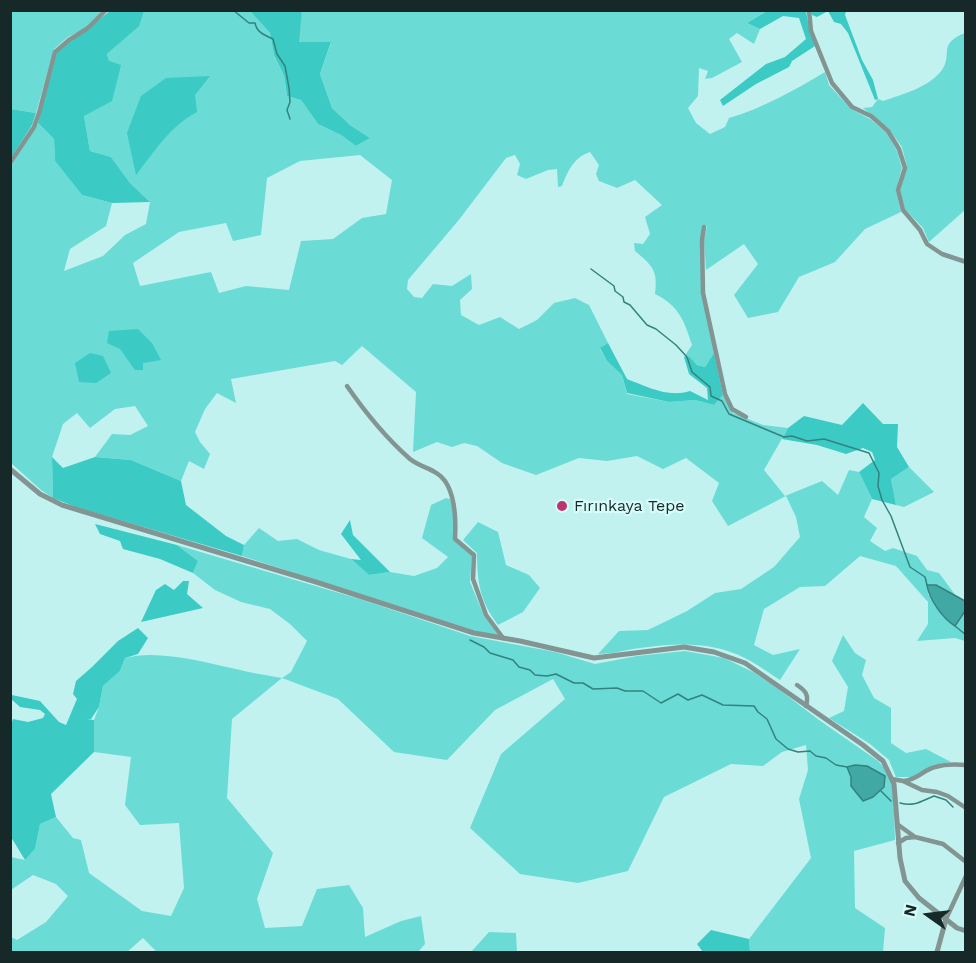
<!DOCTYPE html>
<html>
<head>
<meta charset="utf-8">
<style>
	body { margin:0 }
	#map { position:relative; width:976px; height:963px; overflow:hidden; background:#c2f2ef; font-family:"Work Sans",sans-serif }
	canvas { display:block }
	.frame { position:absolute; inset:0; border:12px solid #162827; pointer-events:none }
	.north { position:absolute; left:898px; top:885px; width:60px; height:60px; -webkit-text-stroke:4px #d7fdfb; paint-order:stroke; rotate:284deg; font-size:16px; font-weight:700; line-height:24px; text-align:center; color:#162827 }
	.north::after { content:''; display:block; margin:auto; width:21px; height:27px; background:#162827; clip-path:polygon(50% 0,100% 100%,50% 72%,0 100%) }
</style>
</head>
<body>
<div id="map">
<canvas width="976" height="963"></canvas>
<div class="frame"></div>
<div class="north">N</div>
</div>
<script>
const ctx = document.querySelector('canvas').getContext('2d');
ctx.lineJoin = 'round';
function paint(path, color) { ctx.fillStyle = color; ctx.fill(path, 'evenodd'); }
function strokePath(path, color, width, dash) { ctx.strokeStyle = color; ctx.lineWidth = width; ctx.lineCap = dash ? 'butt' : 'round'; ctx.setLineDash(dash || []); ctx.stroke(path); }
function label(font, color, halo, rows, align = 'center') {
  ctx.font = font + ' "Work Sans",sans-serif'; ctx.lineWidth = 4.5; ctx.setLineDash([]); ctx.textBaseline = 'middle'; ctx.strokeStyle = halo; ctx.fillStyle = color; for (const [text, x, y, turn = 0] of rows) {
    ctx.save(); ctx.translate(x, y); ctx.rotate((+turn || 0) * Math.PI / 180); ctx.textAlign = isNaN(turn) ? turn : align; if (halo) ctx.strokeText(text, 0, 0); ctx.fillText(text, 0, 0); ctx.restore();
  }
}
paint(new Path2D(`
	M10,11H102L87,27L68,37L54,49L36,113L11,109Z
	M144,11H250L270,33L274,55L284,75L287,96L301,100L318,124L341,135L356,146L370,138L350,125L332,108L320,74L331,43H298L302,11H767L747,23L760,29L754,44L737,33L729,39L742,62L712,78L705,79L708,71L699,68L698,96L688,108L696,123L710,134L725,127L729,118C763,108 795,90 825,72L829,85L851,109L870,119L887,133L897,151L902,168L896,190L901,212L865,229L835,262L799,277L778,312L748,318L734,295L758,264L744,244L706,270L704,240L707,226L703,225L701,294L708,318L714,353L705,367L697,365L690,357H684L692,345C684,320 679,306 655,294C658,271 653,266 635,251L634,243L643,244L650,234L645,217L662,205L635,180L617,188L599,181L596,174L599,165L590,152C573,158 568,171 562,186L558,187L557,169L548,170L526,179L517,175L520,164L515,155L506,158L458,221L408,280L407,289L414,297L422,298L433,284L452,286L471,274L472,289L460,300L461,315L479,325L500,317L519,329L537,320L554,303L575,298L589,305L608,343L600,349L607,361L622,375L627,394L669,402L695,400L714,405L723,395L733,413L763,425L788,428L764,470L785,496L822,481L838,495L849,470L859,472L872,499L864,517L877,528L870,541L885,551L893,548L917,556L927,570L939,573L956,596L936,585L928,594L937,605L939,611L955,626L965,611V641L955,638L917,641L928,624V602L896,566L860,556L825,586L800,587L764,609L754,645L773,655L800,649L780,680C769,673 757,664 745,658C712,641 674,643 640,648C625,650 613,654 598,654L619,631L648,630L687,611L715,593L741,589L774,567L800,537L796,517L786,496L728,526L712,501L719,483L686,458L663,469L637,456L607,461L579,458L536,475L502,463L477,446L464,443L452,447L437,442L413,452L416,392L362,346L342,365L335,361L231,379L236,403L217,393L205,409L195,432L200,442L210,454L204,469L189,461L181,481L131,460L95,457L112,434L130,435L148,426L135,406L115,409L90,428L77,413L63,424L52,457L53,498L41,490L11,463L10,167L38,123L54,139L55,161L82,195L112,203L106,226L70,249L64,271L103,256L125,235L146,224L150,202L130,183L111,157L90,151L84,116L109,61L107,54L138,26ZM360,155L392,180L386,214L362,218L333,239L301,241L289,290L246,286L219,293L211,272L140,286L133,263L179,232L226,223L233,241L261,235L267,178L300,161Z
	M965,33V210L929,242L923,228L905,209L900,191L907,167L902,147L889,129L863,108L872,107L878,99L883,101C903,94 928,88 942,70C953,54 937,44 965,33Z
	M909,467L934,492L904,507L896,505L891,479Z
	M446,498L450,499L455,514L453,540L472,555L470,582L484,616L499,636L479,632L242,556L244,545L259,528L278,541L297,539L319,550L351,559L369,575L390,572L414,576L437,568L448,557L422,538L431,505Z
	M478,522L498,532L506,565L529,575L540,588L523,612L498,625C480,601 477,582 477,553L463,540Z
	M177,545L363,600L470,636L555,652L595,664L637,656L685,651L724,658L753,672L777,688L819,720L878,761L887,771L893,785L895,840L854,851L855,908L885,928L883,952H750L749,939L811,858L799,799L808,770L806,745L782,752L763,766L731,764L664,797L628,871L578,883L520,874L470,828L501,754L565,699L553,679L495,710L447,760L394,752L338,699L282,678L232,719L227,798L273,853L257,899L265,928L302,926L317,889L349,885L363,908L365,937L401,921L421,916L425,944L418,952H157L143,938L127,952H11V937L17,940L46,922L68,896L56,884L33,875L11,890V857L25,860L35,849L40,824L56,817L73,838L81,840L89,873L142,911L171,916L184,888L179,823L140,825L125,805L131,757L94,752V720L99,707L103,686L120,671L125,658C157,649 204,662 236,669C251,673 267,675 282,678L291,672L307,641L290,624L270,609L241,602L215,590L193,573L198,561Z
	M843,635L855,653L866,660L862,675L874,698L891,708V743L906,753L926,749L951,762L933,765L915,777H896L889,760L870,744L829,718L844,711L848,687L832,661Z
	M489,932L516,933L517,952H471Z`), '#6bdbd6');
paint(new Path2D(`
	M110,11H144L139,26L107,54L109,61L121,65L112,101L84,116L90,151L111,157L130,183L150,202L112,203L82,195L55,161L54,139L38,123L57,52Z
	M250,11H302L299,42H331L320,74L332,108L350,125L370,138L356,146L341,135L318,124L301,100L287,96L284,75L274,55L270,33Z
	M767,11H806L810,33L815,46L792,61L789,67L756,84L723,106L720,100L766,64L785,57L806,39L799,18L783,16L760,29L747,23Z
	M811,11H846L845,15L862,60L873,80L878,99L875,100L848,33L841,24L834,22L828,11L817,17L812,15Z
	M210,76L195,95L197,112C170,126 154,152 136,175L127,133L141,96L166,78Z
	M11,109L36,113L32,125L11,158Z
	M138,329L152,343L161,360L143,363V370H135L120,349L107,343L109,331Z
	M608,343L627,379C648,387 668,398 690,391L708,400L707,388L689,374L684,357H690L697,365L705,367L714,353L723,395L714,405L695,400L669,402L627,393L622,375L607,361L600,348Z
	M90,353L103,356L111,373L96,383L79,382L75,363Z
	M863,403L883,424H898L897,447L909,467L891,479L896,505L872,499L859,472L875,460L872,452L863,448L846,454L817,445L782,439L788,428L804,416L842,425Z
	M52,457L63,468L95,457L131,460L181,481L186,505L226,536L244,545L242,556L76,507L53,498Z
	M350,520L353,535L390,572L369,575L351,559L361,560L341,534Z
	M95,524L177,545L198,561L193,573L160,559L123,549L120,541L100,534Z
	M183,581H189L187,594L203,608L141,622L156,590L165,584L174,590Z
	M138,628L148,638L138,654L125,658L120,671L103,686L99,707L91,719H87L94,720V752L51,794L56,817L40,824L35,849L25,860L11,837V725L13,719L28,722L43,718L45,714L40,710L20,707L11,699L12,695L40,701L59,722L66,725L77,699L73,694L76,681L92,667L118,641Z
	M711,930L749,939L750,952H703L697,944Z`), '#3bcac4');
const water = new Path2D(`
	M927,585H936L965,601V611L955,626C943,619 929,599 927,585Z
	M855,765L867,766L885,776L884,787L873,797L863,801L851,786V777L847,767Z`);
paint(water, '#41a8a3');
strokePath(water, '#34827e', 1.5);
strokePath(new Path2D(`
	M233,10L249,23H255C257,33 265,35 273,39L277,54L285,66L289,88L290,102L287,110L290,119
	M591,269L614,286L615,291L623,297L624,302L630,305L647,325L656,329L676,345L687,357L692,372L710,387L711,396L722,401L729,414L784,437L792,436L807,441L824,439L869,453L879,473L878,486L882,500L891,516L910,567L925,577L927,585
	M955,626L966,635
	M470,640L484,647L490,653L513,660L519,667L530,670L535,675L547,676L556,674L574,683H583L593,689L617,688L625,691H643L661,703L678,694L688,700L702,695L723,705L754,706L758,712L767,719L776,739L788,749L798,752L810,751L816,756L826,758L836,765L847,767
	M881,791L891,801
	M900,803C915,807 921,801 934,796L946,800L953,807`), '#34827e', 1.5);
strokePath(new Path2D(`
	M809,10L811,31L832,83L852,107L871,116L888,131L899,149L905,168L898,190L903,210L920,230L927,244L942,254L966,262
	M10,163L34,127L39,113L55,52L69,40L88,28L106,10
	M704,227L702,240L703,293L720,371L725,394L732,409L746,417
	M347,386C365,412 386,438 410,459C421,468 437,469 445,481C456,497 456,521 455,539L474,555L473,579L486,615L503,638
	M797,685C806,691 809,695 806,706
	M892,779L903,781L922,790L937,792L948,796L966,808
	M904,781C919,779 923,770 935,767C945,764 956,764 966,765
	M897,824L915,837L943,844L966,862
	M898,843L906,838L915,837
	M946,919L966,876`), '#829593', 4.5);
strokePath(new Path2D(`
	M10,469L40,494L62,505L316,582L474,633L520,641L594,658L684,647L714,652L745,663L863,745L883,761L894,784L900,858L905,881L919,898L957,928L966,931
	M937,952L946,919`), '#829593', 5);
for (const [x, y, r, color] of [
	[562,506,6,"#be346e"]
]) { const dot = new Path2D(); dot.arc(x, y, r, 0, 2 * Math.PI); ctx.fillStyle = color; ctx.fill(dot); strokePath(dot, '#d7fdfb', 2); }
label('16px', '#162827', '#d7fdfb', [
	["Fırınkaya Tepe",574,506]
], 'left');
</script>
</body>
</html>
